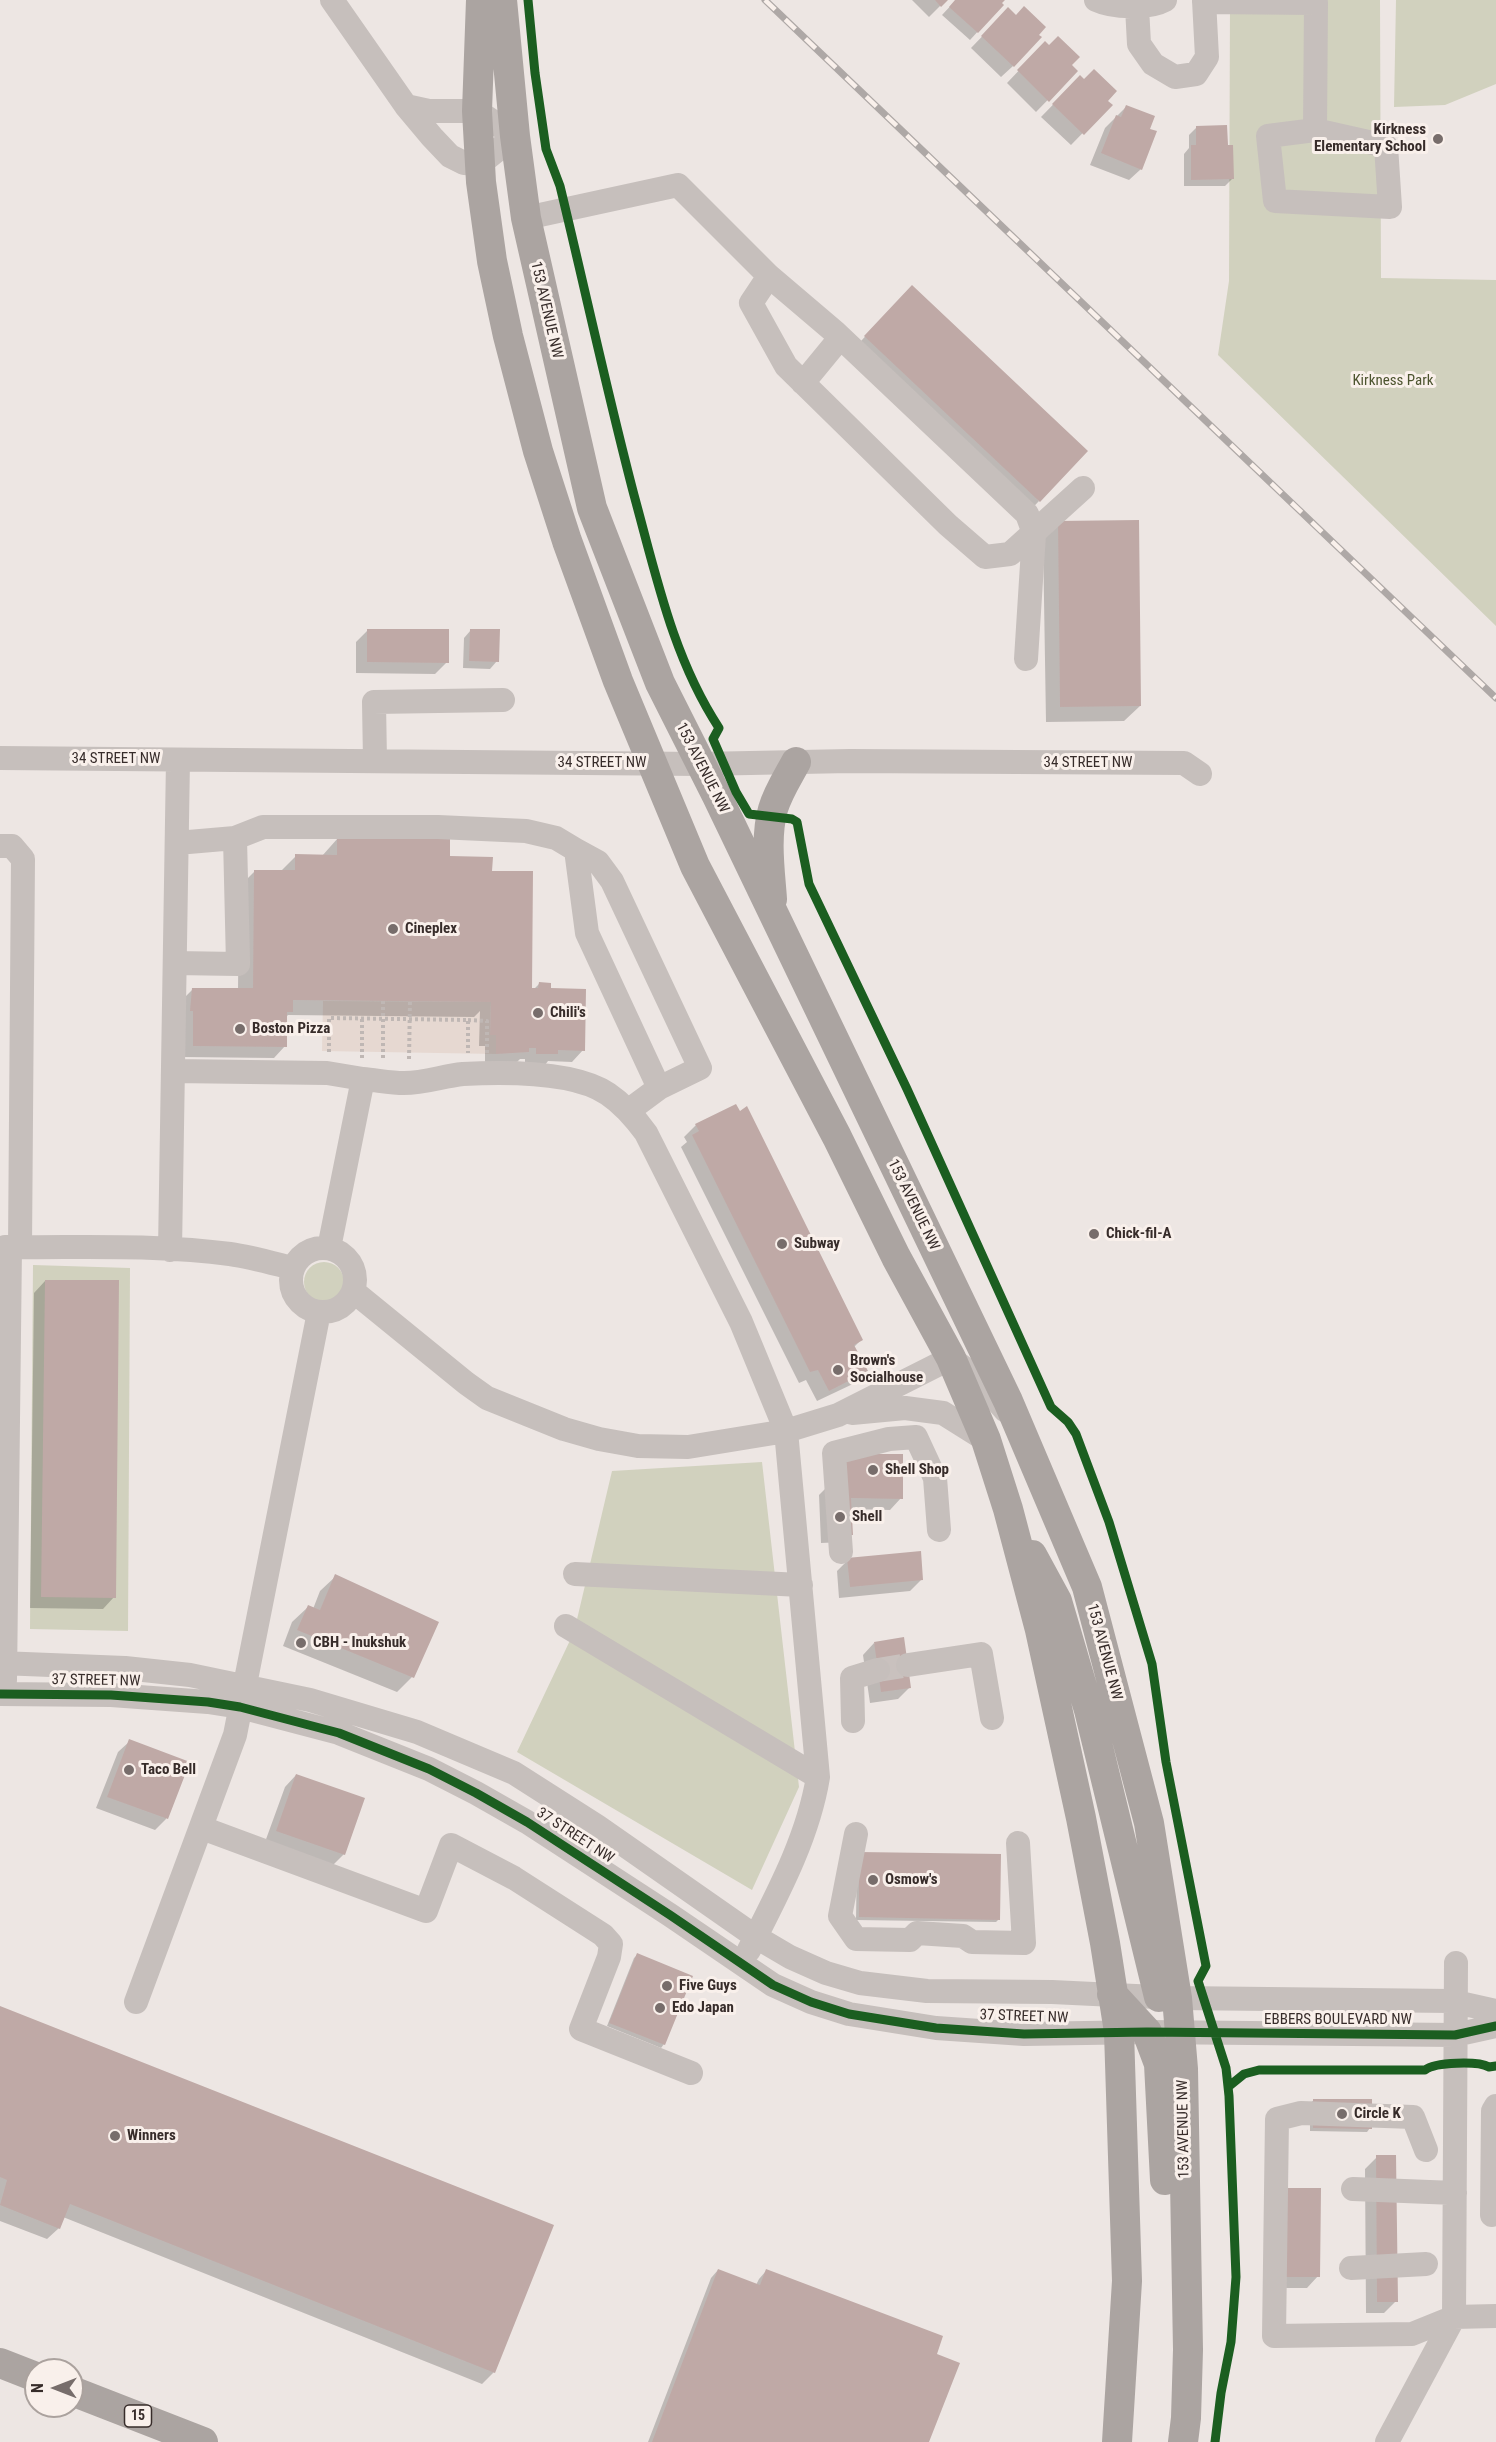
<!DOCTYPE html>
<html>
<head>
<meta charset="utf-8">
<style>
	body { margin:0 }
	#map { position:relative; width:1496px; height:2442px; overflow:hidden; background:#ede6e3; font-family:"Roboto Condensed",sans-serif }
	canvas { display:block }
	.north { position:absolute; left:24px; top:2358px; width:60px; height:60px; box-sizing:border-box; background:#f9f0eb; border:2px solid #aba29e; border-radius:50%; rotate:270deg; font-size:16px; font-weight:700; line-height:24px; text-align:center; color:#372c2a }
	.north::after { content:''; display:block; margin:auto; width:21px; height:27px; background:#776d6b; clip-path:polygon(50% 0,100% 100%,50% 72%,0 100%) }
</style>
</head>
<body>
<div id="map">
<canvas width="1496" height="2442"></canvas>
<div class="north">N</div>
</div>
<script>
const ctx = document.querySelector('canvas').getContext('2d');
ctx.lineJoin = 'round';
function paint(path, color) { ctx.fillStyle = color; ctx.fill(path, 'evenodd'); }
function strokePath(path, color, width, dash) { ctx.strokeStyle = color; ctx.lineWidth = width; ctx.lineCap = dash ? 'butt' : 'round'; ctx.setLineDash(dash || []); ctx.stroke(path); }
function label(font, color, halo, rows, align = 'center') {
  ctx.font = font + ' "Roboto Condensed",sans-serif'; ctx.lineWidth = 6; ctx.setLineDash([]); ctx.textBaseline = 'middle'; ctx.strokeStyle = halo; ctx.fillStyle = color; for (const [text, x, y, turn = 0] of rows) {
    ctx.save(); ctx.translate(x, y); ctx.rotate((+turn || 0) * Math.PI / 180); ctx.textAlign = isNaN(turn) ? turn : align; if (halo) ctx.strokeText(text, 0, 0); ctx.fillText(text, 0, 0); ctx.restore();
  }
}
paint(new Path2D(`
	M1230,0H1380L1381,278L1496,280V626L1218,355L1229,281Z
	M1396,0H1496V84L1445,105L1394,107Z
	M304 1282a20 20 0 1 1 40 0a20 20 0 1 1-40 0Z
	M33,1265L130,1268L128,1631L30,1629Z
	M762,1462L799,1787L752,1890L517,1752L574,1632L612,1471Z`), '#d1d1be');
paint(new Path2D(`
	M323,1001L491,1002L490,1034L496,1035V1054L322,1051Z`), '#e6d8d1');
paint(new Path2D(`
	M912,0H946L929,17Z
	M956,0H1003L1000,3L1002,5L970,40L942,15Z
	M997,21L1013,66L1001,77L971,48Z
	M1045,43L1076,71L1036,112L1007,83Z
	M1080,77L1110,105L1071,145L1041,117Z
	M1127,106L1148,130L1141,169L1129,180L1090,165L1105,128Z
	M1197,127L1226,147L1232,179L1225,186H1184V154L1189,148V135Z
	M896,303L1039,501L1024,517L850,353Z
	M1059,522L1140,706L1124,721L1046,722L1043,538Z
	M471,630L497,661L490,669L463,668L464,638Z
	M367,631L447,662L435,674L356,673V642Z
	M338,838L448,858L491,872L529,989H534L539,984L549,990L583,1050L572,1062L548,1061L545,1065H525V1059H520L516,1063L485,1065V1046H479L480,1011L474,1017L288,1015L285,1018V1046L274,1058L182,1057L181,1001L193,989L238,990L239,887L255,871L280,872L296,856H322Z
	M696,1125L861,1340L854,1347L867,1371L855,1383L817,1401L806,1380L799,1383L681,1147L687,1142L684,1137Z
	M45,1281L114,1597L103,1609L30,1608L34,1293Z
	M827,1487L901,1498L890,1510L850,1509L844,1542L821,1543L819,1495Z
	M848,1560L922,1579L910,1591L839,1598L837,1571Z
	M336,1576L412,1677L397,1692L283,1646L292,1622L308,1607L313,1609L320,1591Z
	M874,1643L910,1687L898,1699L870,1703L863,1655Z
	M130,1741L188,1763L166,1819L155,1830L96,1808L118,1752Z
	M296,1775L344,1854L332,1866L265,1842L285,1787Z
	M857,1857L999,1919L996,1922L856,1920Z
	M637,1955L664,2044L661,2048L607,2026L634,1958Z
	M0,2007L494,2372L482,2384L63,2217L59,2228L47,2239L0,2221Z
	M1314,2100L1370,2128L1367,2132L1310,2131V2103Z
	M1377,2157L1396,2301L1384,2313H1366L1365,2169Z
	M1319,2190L1318,2276L1307,2288H1266Z
	M718,2270L756,2285L759,2279L766,2271L935,2355L928,2442H648L711,2278Z`), '#0003');
paint(new Path2D(`
	M935,0H948L941,7Z
	M955,0H1005L1002,3L1004,5L978,33L949,7Z
	M1024,6L1046,27L1039,35L1042,37L1014,67L981,36L1008,7L1016,15Z
	M1058,36L1080,57L1072,65L1078,71L1049,102L1017,70L1045,41L1049,45Z
	M1094,69L1117,91L1108,101L1113,105L1084,135L1052,104L1080,75L1084,79Z
	M1126,105L1155,116L1150,129L1157,131L1142,170L1101,153L1116,115L1121,117Z
	M1227,125L1228,145H1233L1234,179L1191,180V145H1196V126Z
	M912,285L1088,451L1040,502L864,336Z
	M1139,520L1141,706L1060,707L1058,521Z
	M367,629H449V663L367,662Z
	M470,629H500L499,662L469,661Z
	M337,837L450,838V856L493,857L492,871H533L532,988H538L539,982L551,983V988L586,989L585,1051L558,1050V1054H536V1048H529V1052L496,1054V1035H490L491,1002L293,1000V1012H287V1047L193,1046V1011H190L192,988H253L254,870H295V854L337,855Z
	M736,1104L740,1111L747,1106L863,1340L854,1345L868,1371L829,1391L818,1370L810,1372L692,1135L699,1131L695,1124Z
	M45,1280H119L116,1598L41,1597Z
	M842,1454H903V1499L851,1498L853,1535L828,1536Z
	M921,1551L923,1580L850,1587L847,1558Z
	M335,1574L439,1622L414,1678L297,1630L308,1605L320,1610Z
	M904,1637L911,1688L881,1692L874,1642Z
	M129,1739L190,1762L168,1819L107,1797Z
	M296,1774L365,1798L345,1855L276,1831Z
	M859,1852L1001,1854L1000,1920L859,1917Z
	M637,1953L693,1976L665,2045L609,2023Z
	M0,2006L554,2225L495,2373L70,2204L60,2229L0,2205L7,2180L0,2177Z
	M1313,2099H1372V2129L1313,2128Z
	M1376,2155H1396L1398,2302H1377Z
	M1278,2188H1321L1320,2277H1277Z
	M718,2269L760,2285L766,2269L943,2336L937,2354L960,2363L929,2442H652Z`), '#bfa9a6');
strokePath(new Path2D(`
	M878,1670L908,1665`), '#c9c1be', 24, [24, 12]);
strokePath(new Path2D(`
	M383,1001V1059
	M362,1019V1058
	M468,1020L487,1021V1053
	M329,1052V1018L468,1020V1053
	M409,1059L410,1001`), '#bfb7b4', 4, [3, 3]);
strokePath(new Path2D(`
	M332,0L406,106L432,137L450,156L464,163L480,164L515,136L477,111H429L406,106
	M1096,0C1113,8 1149,9 1165,0
	M1204,2L1316,3L1315,130L1268,136L1275,201L1390,207L1386,146L1315,130
	M1137,7L1139,44L1153,64L1175,77L1196,74L1207,57L1204,0
	M526,218L678,185L769,276L836,333L1027,514L1034,533L1026,659
	M769,276L751,303L786,366L948,525L985,557L1010,554L1083,488
	M803,383L840,338
	M0,758L700,764L850,761L1184,763L1200,774
	M375,761L374,702L503,700
	M235,838L263,827H438L526,831L556,838L576,850
	M0,846H12L23,859L20,1247
	M175,963L238,964L235,838L177,843
	M174,1071L327,1073L363,1079
	M628,1111L659,1088L700,1068L612,881L598,862L576,850L587,933L659,1088
	M5,1247C80,1248 156,1244 230,1254C251,1257 272,1263 292,1268
	M329,1248L363,1079C376,1080 391,1083 404,1083C425,1083 443,1076 463,1074C503,1072 574,1071 608,1094C623,1104 635,1118 646,1133L741,1322L786,1431L818,1777C808,1838 777,1895 749,1950
	M291 1280a32 32 0 1 1 64 0a32 32 0 1 1-64 0Z
	M170,1250L178,760
	M353,1291L466,1383L487,1398L564,1429L599,1439L638,1446L688,1447L786,1431L838,1415L951,1358L977,1378L1005,1410
	M852,1413L905,1408L943,1413L986,1440
	M841,1552L834,1453L889,1439L916,1437L935,1478L939,1530
	M575,1574L801,1585
	M566,1626L818,1777
	M0,1663L125,1668L190,1675L310,1700L417,1732L514,1773L597,1826L756,1937L790,1957L826,1973L860,1983L927,1991L1052,1992L1177,1998L1451,2001L1496,2011
	M908,1665L981,1654L992,1718
	M5,1680L10,1247
	M0,1694L111,1695L208,1702L240,1707L339,1733L429,1769L476,1793L527,1822L670,1915L773,1985L811,2002L849,2014L936,2028L1024,2034L1147,2032L1455,2035L1496,2026
	M853,1721L852,1678L878,1670
	M202,1828L426,1911L451,1845L514,1878L603,1935L611,1944L609,1957L581,2029L691,2073
	M856,1834L840,1916L856,1939L910,1940L917,1933L963,1936L972,1942L1024,1943L1018,1843
	M136,2002L235,1735L319,1312
	M1426,2150L1413,2117L1301,2113L1277,2119L1274,2336L1412,2334L1454,2317L1456,1963
	M1353,2189L1455,2193
	M1492,2215L1493,2111L1496,2106
	M1351,2268L1426,2264
	M1387,2442L1454,2317L1496,2316`), '#c6bfbc', 24);
strokePath(new Path2D(`
	M481,0L477,111L481,182L492,261L508,336L538,451L567,541L618,681L695,866L837,1137L896,1257L951,1358L986,1440L1008,1509L1040,1630L1081,1818L1105,1943L1119,2032L1127,2281L1117,2442
	M502,0L515,136L526,218L592,508L660,683L717,796L1008,1401L1087,1587L1149,1823L1177,1998L1183,2069L1188,2350L1186,2418L1183,2442
	M772,899C770,871 765,837 773,809C778,792 788,777 796,762
	M1032,1555L1057,1601L1089,1710L1159,1997
	M1112,1994L1147,2032L1159,2064L1165,2180
	M0,2363L36,2377
	M72,2391L203,2442`), '#aba4a1', 30);
const rail = new Path2D(`
	M765,0L1496,698`);
strokePath(rail, '#aea8a6', 7);
strokePath(rail, '#f9f0eb', 4.5, [14]);
strokePath(new Path2D(`
	M528,0L535,73L546,149L560,186C585,289 607,392 634,495C656,575 673,658 719,728L713,739L736,792L749,814L792,819L797,822L809,884L907,1089L1051,1407L1068,1422L1076,1434L1109,1522L1152,1664L1166,1762L1206,1966L1198,1981L1226,2068L1229,2096L1236,2277L1231,2342L1221,2393L1215,2442
	M0,1694L111,1695L208,1702L240,1707L339,1733L429,1769L476,1793L527,1822L670,1915L773,1985L811,2002L849,2014L936,2028L1024,2034L1147,2032L1455,2035L1496,2026
	M1228,2087L1244,2074L1259,2070H1425C1435,2062 1478,2061 1489,2067L1496,2066`), '#1b5e20', 9);
for (const [x, y, r, color] of [
	[1438,139,6,"#776d6b"],
	[393,929,6,"#776d6b"],
	[538,1013,6,"#776d6b"],
	[240,1029,6,"#776d6b"],
	[1094,1234,6,"#776d6b"],
	[782,1244,6,"#776d6b"],
	[838,1370,6,"#776d6b"],
	[873,1470,6,"#776d6b"],
	[840,1517,6,"#776d6b"],
	[301,1643,6,"#776d6b"],
	[129,1770,6,"#776d6b"],
	[873,1880,6,"#776d6b"],
	[667,1986,6,"#776d6b"],
	[660,2008,6,"#776d6b"],
	[1342,2114,6,"#776d6b"],
	[115,2136,6,"#776d6b"]
]) { const dot = new Path2D(); dot.arc(x, y, r, 0, 2 * Math.PI); ctx.fillStyle = color; ctx.fill(dot); strokePath(dot, '#f9f0eb', 2); }
for (const [x, y, w] of [
	[138,2416,27]
]) { const box = new Path2D(); box.roundRect(x - w / 2, y - 11, w, 22, 4.5); ctx.fillStyle = '#f9f0eb'; ctx.fill(box); strokePath(box, '#372c2a', 1.5); }
label('bold 14px', '#372c2a', null, [
	["15",138,2416]
]);
label('bold 15px', '#372c2a', '#f9f0eb', [
	["Kirkness",1426,130,"right"],
	["Elementary School",1426,147,"right"],
	["Cineplex",405,929],
	["Chili's",550,1013],
	["Boston Pizza",252,1029],
	["Chick-fil-A",1106,1234],
	["Subway",794,1244],
	["Brown's",850,1361],
	["Socialhouse",850,1378],
	["Shell Shop",885,1470],
	["Shell",852,1517],
	["CBH - Inukshuk",313,1643],
	["Taco Bell",141,1770],
	["Osmow's",885,1880],
	["Five Guys",679,1986],
	["Edo Japan",672,2008],
	["Circle K",1354,2114],
	["Winners",127,2136]
], 'left');
label('15px', '#372c2a', '#f9f0eb', [
	["153 AVENUE NW",546,310,77],
	["34 STREET NW",116,759],
	["34 STREET NW",602,763],
	["34 STREET NW",1088,763],
	["153 AVENUE NW",702,768,63],
	["153 AVENUE NW",913,1205,64],
	["153 AVENUE NW",1104,1652,75],
	["37 STREET NW",96,1681,1],
	["37 STREET NW",575,1836,33],
	["37 STREET NW",1024,2017,2],
	["EBBERS BOULEVARD NW",1338,2020],
	["153 AVENUE NW",1184,2129,-91]
]);
label('15px', '#4c542f', '#f9f0eb', [
	["Kirkness Park",1393,381]
]);
</script>
</body>
</html>
